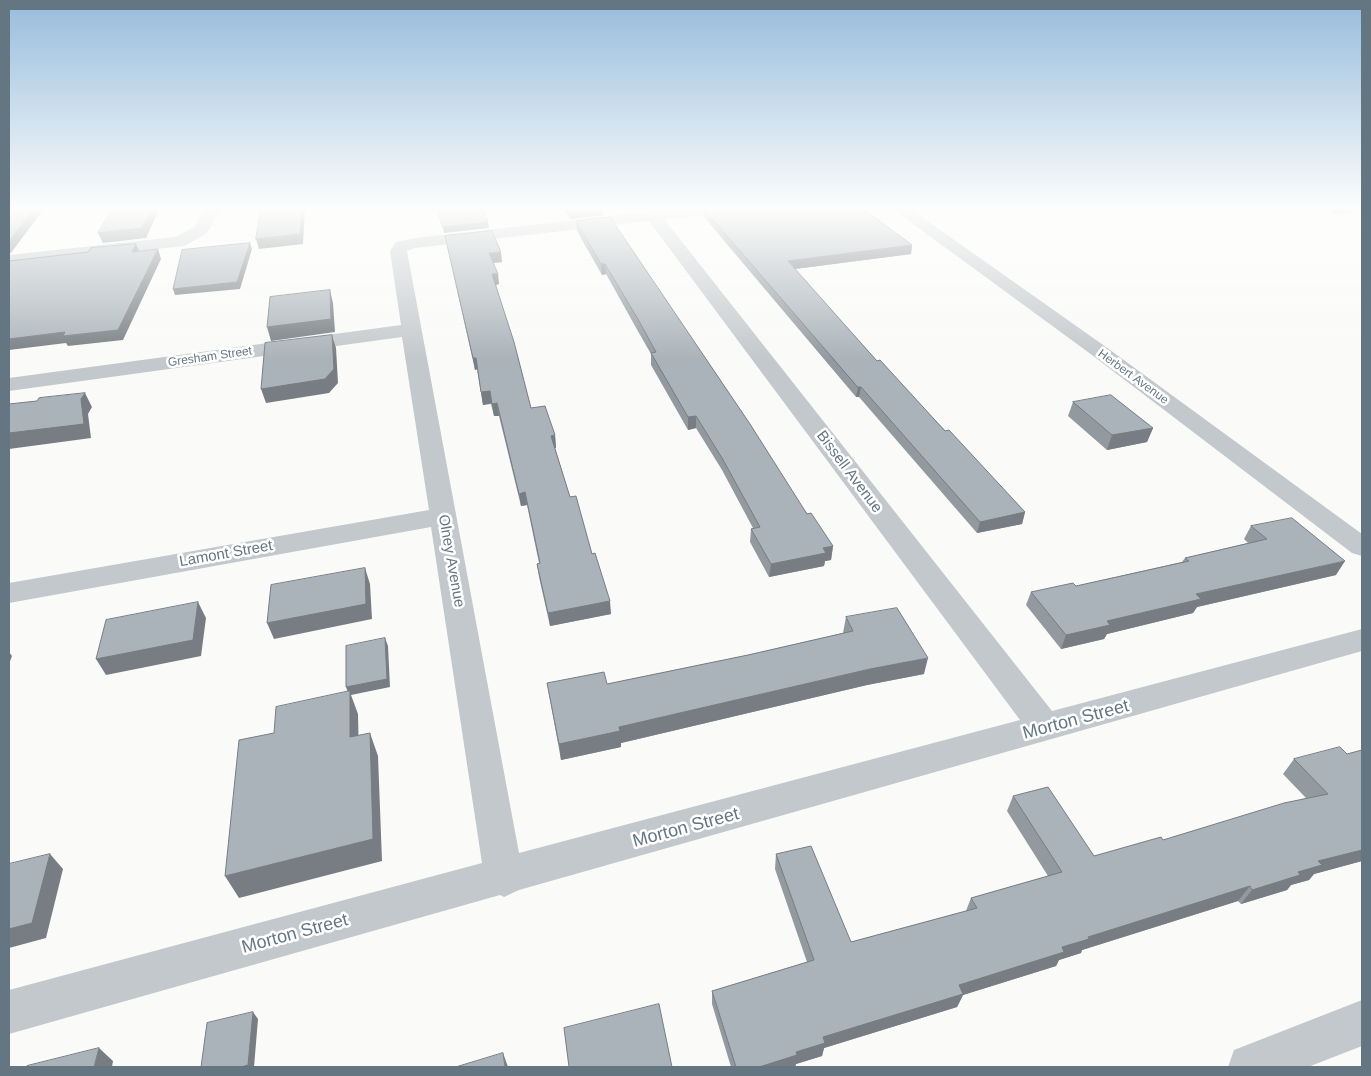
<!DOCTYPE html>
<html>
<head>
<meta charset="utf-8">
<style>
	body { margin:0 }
	#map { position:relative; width:1371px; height:1076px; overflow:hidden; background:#fafaf8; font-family:Arial,sans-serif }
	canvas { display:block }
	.frame { position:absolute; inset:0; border:10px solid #657683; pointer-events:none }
</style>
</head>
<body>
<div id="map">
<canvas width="1371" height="1076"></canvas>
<div class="frame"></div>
</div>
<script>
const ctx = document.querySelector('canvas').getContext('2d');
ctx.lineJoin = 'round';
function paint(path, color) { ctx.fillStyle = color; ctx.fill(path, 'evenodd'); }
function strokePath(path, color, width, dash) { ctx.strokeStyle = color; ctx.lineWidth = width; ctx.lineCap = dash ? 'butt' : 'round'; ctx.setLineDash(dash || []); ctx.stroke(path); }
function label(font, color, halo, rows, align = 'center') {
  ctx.font = font + ' Arial,sans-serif'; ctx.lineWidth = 5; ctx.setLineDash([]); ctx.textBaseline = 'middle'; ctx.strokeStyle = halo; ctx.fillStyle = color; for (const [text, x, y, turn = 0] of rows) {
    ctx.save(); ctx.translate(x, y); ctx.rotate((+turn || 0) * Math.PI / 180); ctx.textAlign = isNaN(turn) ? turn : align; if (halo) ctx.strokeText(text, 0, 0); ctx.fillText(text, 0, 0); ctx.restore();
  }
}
paint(new Path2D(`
	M205,210H221L206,234L184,246L9,265V255L175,237L194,227Z
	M666,210H714L711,213L706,215L664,219L1052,711L1362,629V651L519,890L504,897L500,895L9,1034V990L482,863L431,527L9,603V583L429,510L402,337L9,391V378L401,325L390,251L396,242L415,238ZM649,221L1020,720L519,853L407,251L415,248Z
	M894,210H912L1106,347L1362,534V556L1352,553L1092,355Z
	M1362,1000V1046L1308,1067H1228L1234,1050Z`), '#c3c8cc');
paint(new Path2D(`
	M564,210H602L603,215L570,219Z
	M704,210H865L912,245L911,254L795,269L877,361L1025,512L1022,524L977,533L859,397H856L704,217Z
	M1327,210H1362L1336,214Z
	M576,221L833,546L831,560L825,561L824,566L769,577L750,542L751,529L753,528L722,470L696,428L688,430L651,365V354L639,333L606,274L602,275L577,231Z
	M445,236L502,262L493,263L499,284L496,285L531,408L555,435L556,448H555L570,497L592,554L611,614L550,626L539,577L537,564L539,563L527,505L521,506L499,416H494L491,404L483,405L477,369L475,370Z
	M1073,402L1153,428L1147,442L1107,450L1068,416Z
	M1251,526L1336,575L1197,607L1193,613L1107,634L1104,639L1061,649L1026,605L1031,592L1076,586L1182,562L1185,558L1248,543L1244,539Z
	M846,617L924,674L867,685L621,743V747L561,760L547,683L607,684L748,655L843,633Z
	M1362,750V861L1314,874L1309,880L1291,885L1287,890L1241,904L1238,901L1082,950L1081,953L1059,960L1056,966L963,995L957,1007L824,1048L822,1056L796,1064L795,1067H731L712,1004V991L807,962L775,869L776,854L851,942L966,911L971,898L1048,876L1007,811L1013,796L1094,856L1163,840L1306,798L1283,774L1294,759L1347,754Z`), '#929a9f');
paint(new Path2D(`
	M33,210H43L11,253H9V241Z
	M151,210H159L146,238L103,243L98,233Z
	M302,210H305L303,244L259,249L256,239Z
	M598,210H602L603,215L570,219L569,213Z
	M1338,210H1362L1336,214Z
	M488,222L489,228L444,233L443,227Z
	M250,243L252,249L240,289L175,295L173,289Z
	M136,244L140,253L132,252Z
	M912,245L911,254L787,270L788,261Z
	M158,249L161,259L123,340L68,346L66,343L9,350V339Z
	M501,252L502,262L491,263L489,253Z
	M601,264H605L606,274L602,275Z
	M492,274H498L499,284L494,285Z
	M330,290L333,303L335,332L271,341L267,327Z
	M332,335L336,348L338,383L329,393L266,403L261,389Z
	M473,358H476L478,369L475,370Z
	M858,387H861L859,397H856Z
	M490,391L492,403L483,405L481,392Z
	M85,393L92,407L88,414L91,438L9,449V433Z
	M497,403L499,416H494L492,404Z
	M696,416V428L688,430V417Z
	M1153,428L1147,442L1107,450L1112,435Z
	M555,435L556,448H552L551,436Z
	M525,492L527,505L521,506L519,494Z
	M1025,512L1022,524L977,533L980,522Z
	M833,546L831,560L825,561L824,566L769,577L771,564Z
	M1345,561L1336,575L1197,607L1193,613L1107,634L1104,639L1061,649L1066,635L1107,621L1196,594Z
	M365,568L370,584L372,619L274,639L267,623Z
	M610,601L611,614L550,626L548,613Z
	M198,602L206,618L201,656L106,675L96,659Z
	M385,638L388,646L390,687L351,695L358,714L359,759L350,737L349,695L346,687Z
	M9,652L12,656L9,664Z
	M928,658L924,674L867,685L621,743V747L561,760L559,744L619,727L870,669Z
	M370,733L378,756L382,861L239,898L225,876Z
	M1362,850V861L1314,874L1309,880L1291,885L1287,890L1241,904L1252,890L1298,872L1318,861Z
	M50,854L63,869L46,938L9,948V929Z
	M1250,886L1238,901L1082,950L1081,953L1059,960L1056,966L963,995L957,1007L824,1048L822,1056L796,1064L795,1067H759L796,1052L823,1037L959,985L1062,947L1088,937Z
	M253,1012L258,1019L254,1067H241Z
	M99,1048L113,1061L112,1067H94Z
	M503,1053L508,1067H505Z`), '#777d82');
const building = new Path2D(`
	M9,210H33L9,241Z
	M112,210H151L142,228L98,233Z
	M261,210H302L300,234L256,239Z
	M438,210H483L488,222L443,227Z
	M567,210H598L569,213Z
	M705,210H865L912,245L788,261L877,361L880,360L945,431L949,430L1025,512L980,522L861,387H858Z
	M610,217L750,424L807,514L811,513L833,546L823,548L826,553L771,564L751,529L760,527L722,458L696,416L688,417L651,353L656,352L639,321L605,264H601L576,221Z
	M492,231L501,252L489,253L498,274H492L514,342L531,408L545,406L555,435L551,436L570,497L576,496L592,554L595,553L610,601L548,613L537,564L540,563L525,492L519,494L497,403L492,404L490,391L481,392L476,358H473L445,236Z
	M250,243L237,282L173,289L182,250Z
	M136,244L132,252L158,249L118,330L63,336L65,332L9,339V261L88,252L91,248Z
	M330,290L331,319L267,327L270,297Z
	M332,335L334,369L325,379L261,389L265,343Z
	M85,393L81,399L84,424L9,433V404L37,401L39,398Z
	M1111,395L1153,428L1112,435L1073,402Z
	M1292,518L1345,561L1196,594L1201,599L1107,621L1110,625L1066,635L1031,592L1073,583L1076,586L1189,561L1185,558L1267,539L1251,526Z
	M365,568L366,604L267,623L271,585Z
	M198,602L193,640L96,659L106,620Z
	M897,608L928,658L870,669L619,727L620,731L559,744L547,683L604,672L607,684L748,655L853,631L846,617Z
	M385,638L387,679L346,687V646Z
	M350,691V737L370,733L373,839L225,876L239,740L274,733L276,707Z
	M1340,747L1347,754L1362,750V850L1318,861L1322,865L1298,872L1300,875L1252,890L1250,886L1088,937L1089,939L1062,947L1064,952L959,985L963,994L823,1037L825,1043L796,1052L797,1055L759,1067H736L712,991L814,960L776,854L811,846L851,942L977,908L971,898L1062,872L1013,796L1048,787L1094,856L1161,837L1163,840L1284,803L1328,794L1294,759Z
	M50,854L32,923L9,929V864Z
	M659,1004L672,1067H569L564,1028Z
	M253,1012L248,1065L241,1067H201L207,1023Z
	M99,1048L94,1067H27V1066Z
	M503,1053L505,1067H456Z`);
paint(building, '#aab3b9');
strokePath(building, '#777d82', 1);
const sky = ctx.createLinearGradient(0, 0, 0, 360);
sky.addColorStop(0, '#96bcdc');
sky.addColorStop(0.58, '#fdfdfc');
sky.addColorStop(1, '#fdfdfc00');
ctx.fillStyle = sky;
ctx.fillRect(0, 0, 1371, 360);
label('12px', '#657683', '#fff', [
	["Gresham Street",210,357,-8],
	["Herbert Avenue",1133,377,36]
]);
label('15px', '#657683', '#fff', [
	["Bissell Avenue",849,472,53],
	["Lamont Street",226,554,-10],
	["Olney Avenue",451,561,80]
]);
label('18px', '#657683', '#fff', [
	["Morton Street",1076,720,-15],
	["Morton Street",686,828,-15],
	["Morton Street",295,934,-15]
]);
</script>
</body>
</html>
